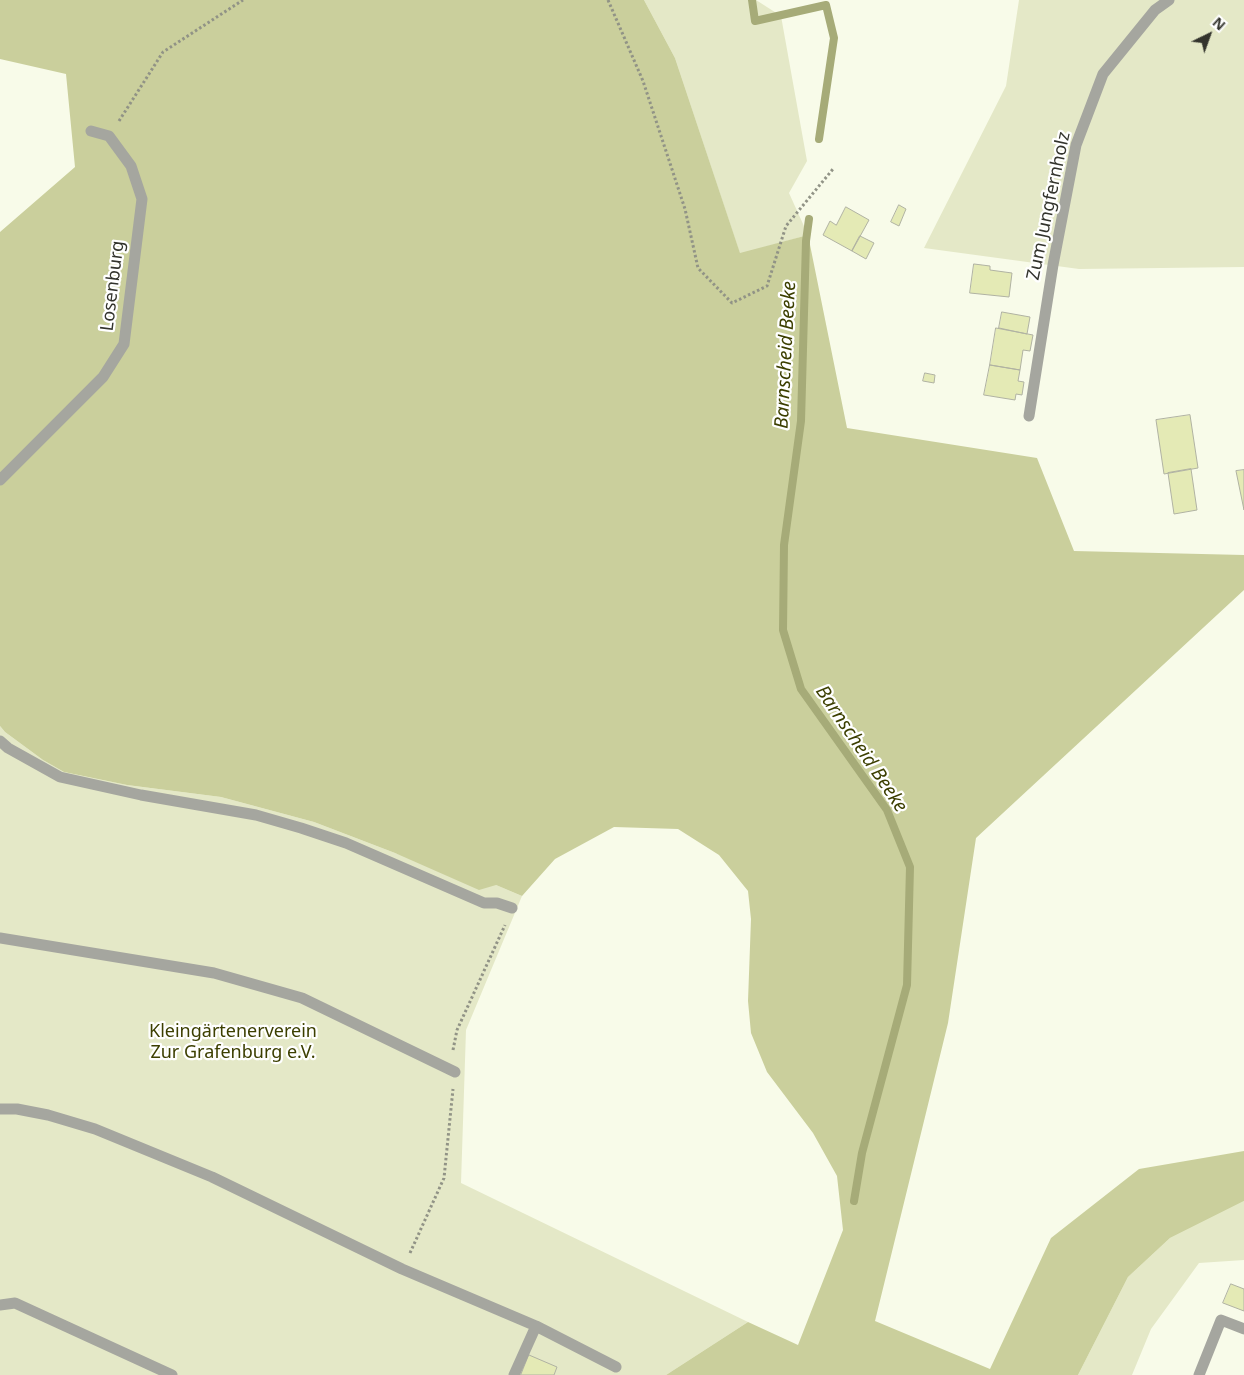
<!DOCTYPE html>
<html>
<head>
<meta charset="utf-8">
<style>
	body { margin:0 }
	#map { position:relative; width:1244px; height:1375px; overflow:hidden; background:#f8fbe9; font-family:"Noto Sans",sans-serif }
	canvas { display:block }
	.north { position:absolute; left:1184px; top:10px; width:50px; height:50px; -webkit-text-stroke:4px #fff; paint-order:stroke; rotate:42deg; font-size:14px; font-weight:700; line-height:20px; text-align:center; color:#33342d }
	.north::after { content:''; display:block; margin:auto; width:18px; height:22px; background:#33342d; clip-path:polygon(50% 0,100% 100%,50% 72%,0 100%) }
</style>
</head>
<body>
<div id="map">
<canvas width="1244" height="1375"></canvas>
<div class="north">N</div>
</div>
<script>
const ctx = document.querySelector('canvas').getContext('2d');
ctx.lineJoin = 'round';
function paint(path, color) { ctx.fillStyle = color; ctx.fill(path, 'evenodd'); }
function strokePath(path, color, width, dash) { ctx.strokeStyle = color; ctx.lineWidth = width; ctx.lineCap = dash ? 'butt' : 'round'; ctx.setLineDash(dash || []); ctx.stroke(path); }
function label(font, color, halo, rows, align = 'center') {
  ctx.font = font + ' "Noto Sans",sans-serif'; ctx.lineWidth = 4.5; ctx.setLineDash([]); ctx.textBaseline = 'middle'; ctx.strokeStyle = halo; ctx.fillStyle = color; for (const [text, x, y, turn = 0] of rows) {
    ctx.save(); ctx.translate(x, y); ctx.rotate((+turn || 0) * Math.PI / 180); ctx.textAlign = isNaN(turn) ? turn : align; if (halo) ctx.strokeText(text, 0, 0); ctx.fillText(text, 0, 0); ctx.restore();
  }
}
paint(new Path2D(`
	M644,0H756L781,16L807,161L789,193L808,235L740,254L675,58Z
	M1019,0H1244V267L1079,269L924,248L1006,86Z
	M0,726L5,732L43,760L64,772L127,785L221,797L314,822L395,853L496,885L522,896L466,1030L461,1183L748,1322L666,1375H0Z
	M1244,1201V1260L1199,1263L1151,1329L1132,1375H1078L1128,1277L1170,1238Z`), '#e4e8c7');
paint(new Path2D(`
	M0,0H644L675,58L740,253L808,235L847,428L1037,458L1074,551L1244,555V590L976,838L948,1023L875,1321L990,1369L1051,1238L1139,1169L1244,1151V1201L1170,1238L1128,1277L1078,1375H666L748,1322L798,1345L843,1230L837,1176L813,1133L767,1072L751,1033L748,1001L751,919L748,891L719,855L678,829L614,827L555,859L522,896L496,885L479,890L395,853L314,822L221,797L127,785L64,772L43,760L5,732L0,726V232L75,167L66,74L0,59Z`), '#cacf9c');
strokePath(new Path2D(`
	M752,0L755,21L826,5L834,38L819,139
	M809,219L806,241L801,421L784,545L783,630L801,689L887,810L910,867L907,985L862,1153L854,1201`), '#a6ab78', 8);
const building = new Path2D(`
	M899,205L906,209L899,226L891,222Z
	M846,207L869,220L852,251L823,235L830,221L836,225Z
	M860,236L874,243L866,259L852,251Z
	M974,264L990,266V270L1012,273L1009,297L970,293Z
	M1002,312L1030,317L1027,334L999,328Z
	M996,328L1033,335L1030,351L1023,350L1020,370L990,365Z
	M990,365L1020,370L1018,381L1024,382L1022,395L1016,394L1015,400L984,395Z
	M925,373L935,375L934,383L923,381Z
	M1190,415L1198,468L1164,474L1156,420Z
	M1191,469L1197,510L1174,514L1168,473Z
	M1244,470V510L1236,471Z
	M1231,1284L1244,1289V1311L1223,1303Z
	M529,1355L557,1367L554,1375H521Z`);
paint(building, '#e4eab5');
strokePath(building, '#b0b2a2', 1);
strokePath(new Path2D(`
	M608,0L643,81L685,209L698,268L732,303L767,286L786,226L833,169
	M119,121L163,52L243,0
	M453,1050L457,1030L505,925
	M410,1253L444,1178L453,1089`), '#919386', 3, [2.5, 2.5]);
strokePath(new Path2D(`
	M1029,416L1053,265L1076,145L1103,74L1155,10L1169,0
	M0,480L103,377L124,344L142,199L131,166L109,136L91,131
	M0,741L8,748L60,777L141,795L256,815L301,828L346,843L484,903H497L512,908
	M0,938L214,973L302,998L455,1072
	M0,1109H17L48,1115L95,1129L212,1177L402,1269L536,1326L616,1367
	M0,1305L15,1303L172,1375
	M514,1375L536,1326
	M1199,1375L1221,1320L1244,1329`), '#a5a69f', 11);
label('18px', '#33342d', '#fff', [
	["Zum Jungfernholz",1049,206,-78],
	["Losenburg",113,286,-83]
]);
label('18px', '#3c3f00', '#fff', [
	["Kleingärtenerverein",233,1032],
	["Zur Grafenburg e.V.",233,1053]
]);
label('italic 19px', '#3c3f00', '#fff', [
	["Barnscheid Beeke",786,355,-87],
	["Barnscheid Beeke",861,749,56]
]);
</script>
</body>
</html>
